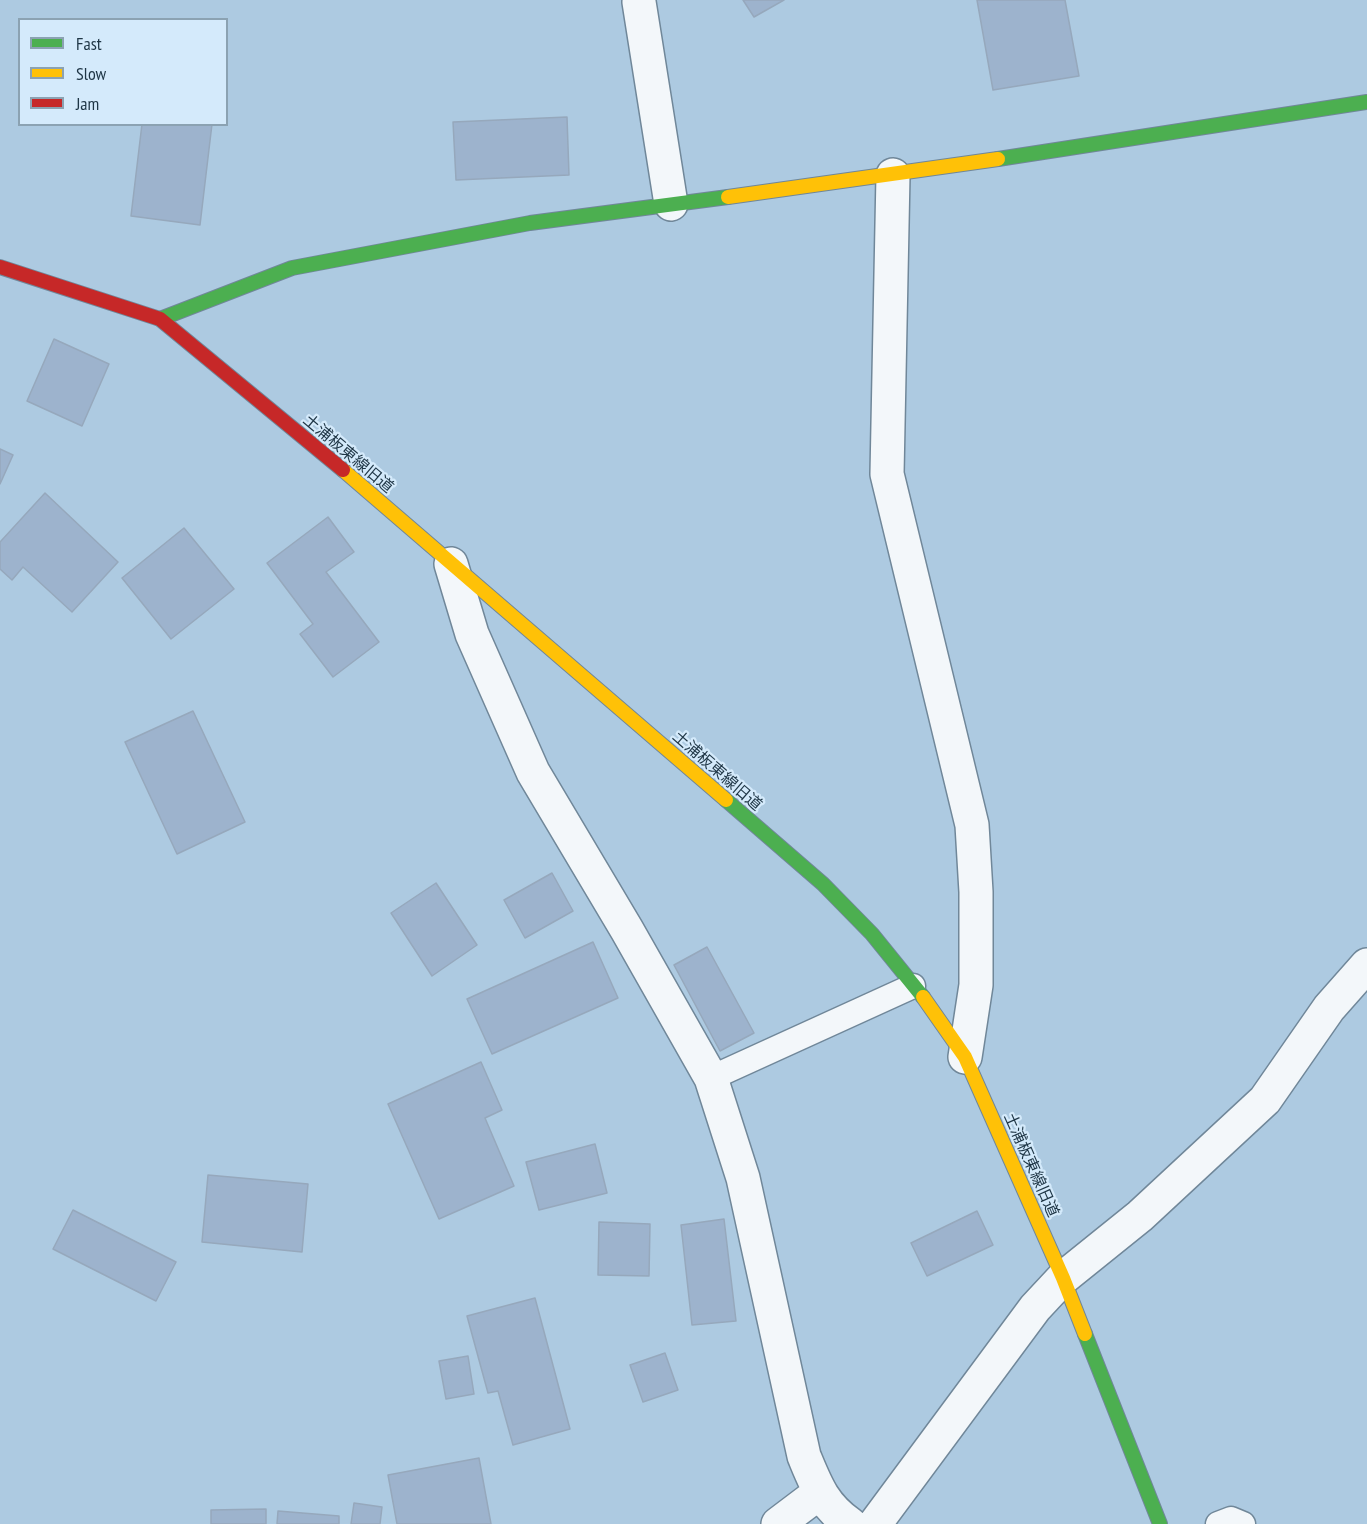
<!DOCTYPE html>
<html>
<head>
<meta charset="utf-8">
<style>
	body { margin:0 }
	#map { position:relative; width:1367px; height:1524px; overflow:hidden; background:#adcae1; font-family:"PT Sans Narrow",sans-serif }
	canvas { display:block }
	.legend { position:absolute; left:18px; top:18px; width:210px; height:108px; box-sizing:border-box; background:#d4eafb; border:2px solid #8ba2b2; margin:0; padding:8px 10px; list-style:none; font-size:18px; color:#1e3545 }
	.legend li { display:flex; align-items:center; gap:12px; height:30px }
	.legend b { width:30px; border:2px solid #8ba2b2 }
</style>
</head>
<body>
<div id="map">
<canvas width="1367" height="1524"></canvas>
<ul class="legend">
<li><b style="height:8px;background:#4caf50"></b>Fast</li>
<li><b style="height:8px;background:#ffc107"></b>Slow</li>
<li><b style="height:8px;background:#c62828"></b>Jam</li>
</ul>
</div>
<script>
const ctx = document.querySelector('canvas').getContext('2d');
ctx.lineJoin = 'round';
function paint(path, color) { ctx.fillStyle = color; ctx.fill(path, 'evenodd'); }
function strokePath(path, color, width, dash) { ctx.strokeStyle = color; ctx.lineWidth = width; ctx.lineCap = dash ? 'butt' : 'round'; ctx.setLineDash(dash || []); ctx.stroke(path); }
function label(font, color, halo, rows, align = 'center') {
  ctx.font = font + ' "PT Sans Narrow","Noto Sans JP",sans-serif'; ctx.lineWidth = 4.5; ctx.setLineDash([]); ctx.textBaseline = 'middle'; ctx.strokeStyle = halo; ctx.fillStyle = color; for (const [text, x, y, turn = 0] of rows) {
    ctx.save(); ctx.translate(x, y); ctx.rotate((+turn || 0) * Math.PI / 180); ctx.textAlign = isNaN(turn) ? turn : align; if (halo) ctx.strokeText(text, 0, 0); ctx.fillText(text, 0, 0); ctx.restore();
  }
}
const building = new Path2D(`
	M743,0H784L754,17Z
	M977,0H1065L1079,76L993,90Z
	M567,117L569,175L456,180L453,122Z
	M142,124H212L200,225L131,216Z
	M54,339L109,364L82,426L27,401Z
	M0,449L13,455L0,484Z
	M45,493L118,562L72,612L23,567L12,580L0,569V542Z
	M328,517L354,552L326,572L379,642L333,677L300,634L313,624L267,563Z
	M184,528L234,589L171,639L122,578Z
	M193,711L245,822L177,854L125,742Z
	M552,873L573,911L525,938L504,900Z
	M436,883L477,945L432,976L391,913Z
	M593,942L618,998L492,1054L467,999Z
	M707,947L754,1033L720,1051L674,965Z
	M481,1062L502,1110L485,1118L514,1186L439,1219L388,1104Z
	M595,1144L607,1193L539,1210L526,1162Z
	M208,1175L308,1184L302,1252L202,1242Z
	M73,1210L176,1262L156,1301L53,1249Z
	M977,1211L993,1245L927,1276L911,1243Z
	M724,1219L736,1321L692,1325L681,1225Z
	M599,1222L650,1224L649,1276L598,1275Z
	M535,1298L570,1429L513,1445L498,1391L488,1393L467,1316Z
	M665,1353L678,1390L643,1402L630,1365Z
	M468,1356L474,1394L446,1399L439,1361Z
	M479,1458L491,1524H397L388,1475Z
	M354,1503L382,1507L380,1524H351Z
	M266,1509V1524H211V1510Z
	M278,1511L339,1516V1524H277Z`);
paint(building, '#9db3cd');
strokePath(building, '#96a8bc', 1.5);
const lane = new Path2D(`
	M711,1078L913,986
	M1218,1524L1231,1519L1243,1524`);
const street = new Path2D(`
	M639,2L671,204
	M893,175L887,474L972,825L976,892V985L965,1057
	M451,564L472,634L533,772L627,930L711,1078L743,1178L804,1456C816,1485 823,1505 850,1524
	M778,1524L819,1493
	M875,1524L1035,1308L1063,1278L1140,1216L1265,1100L1329,1008L1367,965`);
const fast = new Path2D(`
	M998,159L1367,102
	M160,319L292,268L530,223L728,197
	M726,800L823,884L872,934L923,997
	M1085,1334L1160,1524`);
const slow = new Path2D(`
	M728,197L998,159
	M343,470L726,800
	M923,997L965,1057L1063,1278L1085,1334`);
const jam = new Path2D(`
	M0,267L160,319L343,470`);
strokePath(lane, '#708799', 27);
strokePath(street, '#708799', 36);
strokePath(fast, '#708799', 16);
strokePath(slow, '#708799', 16);
strokePath(jam, '#708799', 16);
strokePath(lane, '#f3f7fa', 24);
strokePath(street, '#f3f7fa', 33);
strokePath(fast, '#4caf50', 14);
strokePath(slow, '#ffc107', 14);
strokePath(jam, '#c62828', 14);
label('16px', '#1e3545', '#d4eafb', [
	["土浦板東線旧道",348,454,40],
	["土浦板東線旧道",717,771,41],
	["土浦板東線旧道",1031,1165,66]
]);
</script>
</body>
</html>
